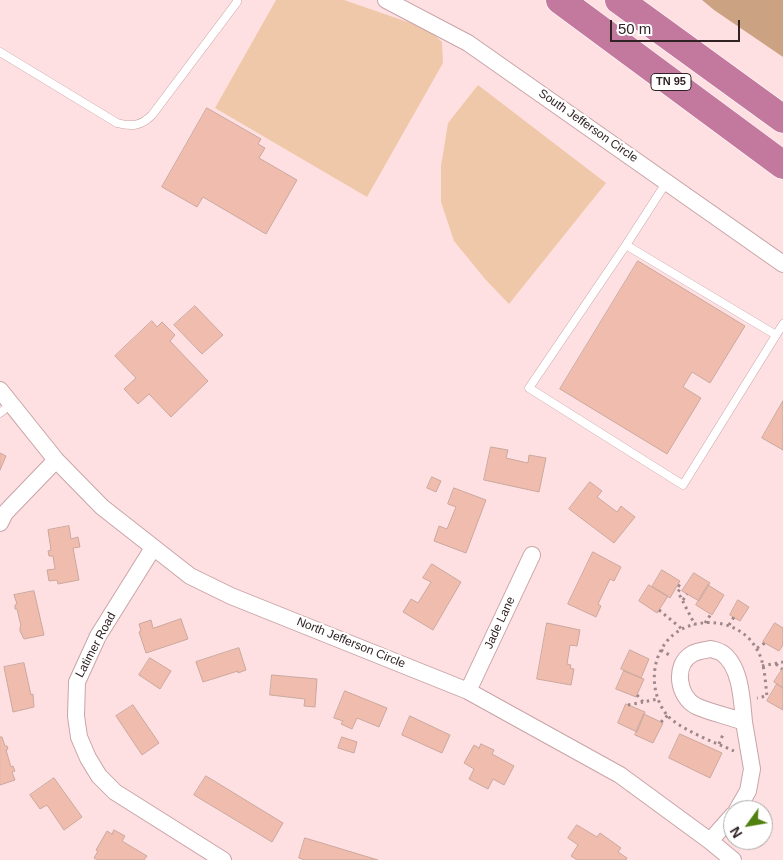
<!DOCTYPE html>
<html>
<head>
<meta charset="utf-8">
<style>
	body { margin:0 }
	#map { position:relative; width:783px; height:860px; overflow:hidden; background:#ffe0e2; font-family:Helvetica,sans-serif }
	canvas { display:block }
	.north { position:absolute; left:723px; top:800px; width:50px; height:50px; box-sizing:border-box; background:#fff; border:1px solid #ada7a7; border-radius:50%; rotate:238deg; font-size:14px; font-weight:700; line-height:20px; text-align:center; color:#312324 }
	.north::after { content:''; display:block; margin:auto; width:18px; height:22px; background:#508010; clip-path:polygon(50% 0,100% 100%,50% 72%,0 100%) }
	.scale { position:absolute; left:610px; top:20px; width:130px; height:22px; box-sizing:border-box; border:2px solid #312324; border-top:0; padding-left:6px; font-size:15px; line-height:18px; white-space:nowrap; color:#312324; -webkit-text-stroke:4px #fff; paint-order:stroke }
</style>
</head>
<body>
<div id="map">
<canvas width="783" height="860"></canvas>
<div class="north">N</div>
<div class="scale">50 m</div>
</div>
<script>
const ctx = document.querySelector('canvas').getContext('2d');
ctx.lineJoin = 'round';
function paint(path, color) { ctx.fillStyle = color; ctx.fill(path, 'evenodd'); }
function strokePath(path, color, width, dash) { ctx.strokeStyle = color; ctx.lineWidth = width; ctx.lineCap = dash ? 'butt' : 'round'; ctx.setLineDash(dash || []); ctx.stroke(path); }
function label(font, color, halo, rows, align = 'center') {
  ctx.font = font + ' Helvetica,sans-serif'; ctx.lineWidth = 4.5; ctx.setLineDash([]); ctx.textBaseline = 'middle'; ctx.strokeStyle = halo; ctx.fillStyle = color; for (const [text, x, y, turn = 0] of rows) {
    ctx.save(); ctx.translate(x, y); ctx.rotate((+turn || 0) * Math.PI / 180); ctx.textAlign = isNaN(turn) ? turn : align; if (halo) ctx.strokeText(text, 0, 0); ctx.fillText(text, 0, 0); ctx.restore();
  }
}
paint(new Path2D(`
	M276,0H344L428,29L442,42L443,63L367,197L215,108Z
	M478,85L606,183L509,304L485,279L454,241L441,202V166L448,123Z`), '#efc8aa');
paint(new Path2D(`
	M702,0H783V57L714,10Z`), '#cba383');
const building = new Path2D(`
	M207,108L261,139L258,144L265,148L259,158L297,180L266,234L203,197L197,207L162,187Z
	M638,261L745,326L710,383L692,372L683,387L701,398L667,454L560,389Z
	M195,306L223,335L202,354L174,325Z
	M152,321L157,327L162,322L175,335L170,341L208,381L171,417L149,394L138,404L124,389L136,378L115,356Z
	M783,401V450L762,438Z
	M491,447L508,450L506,458L528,463L529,455L546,458L539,492L484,480Z
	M0,453L6,456L0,470Z
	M432,477L441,481L436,492L427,488Z
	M590,482L602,491L597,497L617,512L621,506L635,517L614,543L569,509Z
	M454,488L486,500L466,553L434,541L439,526L447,529L456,507L448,504Z
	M69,526L71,539L78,537L80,547L73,548L79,580L58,584L57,580L49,581L47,570L55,569L53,556H49L48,551L51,550L48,530Z
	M593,552L621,567L614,581L610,579L598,604L601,606L596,617L568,604Z
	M432,564L461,582L433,630L403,612L411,599L418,603L431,582L423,578Z
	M662,570L680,581L670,598L652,587Z
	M694,573L710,583L699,601L682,591Z
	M649,585L668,596L657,613L639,601Z
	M708,585L724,595L712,615L696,605Z
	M34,591L44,635L24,639L20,631V627L21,626L17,609H15V605L17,604L14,595Z
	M738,600L749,607L740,621L730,615Z
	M181,619L188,639L146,653L139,632L141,631L139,624L151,620L153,628Z
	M547,623L580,630L577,646L570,645L567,664L571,665L570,668L574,669L571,685L537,679Z
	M775,623L783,628V645L779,651L763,642Z
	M239,648L246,670L238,673V671L203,682L196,662Z
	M630,650L649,659L641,678L621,669Z
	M150,658L171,671L160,689L139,675Z
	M24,663L31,695L33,694L34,707L13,712L4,667Z
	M783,668V688L774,682Z
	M624,671L644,679L636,697L616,689Z
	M272,675L317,679L315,707L304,706L305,699L270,695Z
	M777,684L783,688V710L767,701Z
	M345,691L387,708L379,727L357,718L352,729L341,724L343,721L334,718Z
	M626,704L645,712L637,732L618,723Z
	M133,705L159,743L142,755L116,716Z
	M644,714L663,723L653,743L635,735Z
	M410,716L450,735L442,753L402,735Z
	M680,734L722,753L710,778L669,758Z
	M0,737H2L5,746H7L8,749L6,750L11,767L13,766L15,771L12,772L15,780L0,785Z
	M342,737L357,742L354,753L338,748Z
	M481,744L494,750L492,754L514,766L504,785L493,779L488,789L469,779L474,769L464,763L474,745L479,748Z
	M206,776L283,823L272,842L194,795Z
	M54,778L82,817L64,830L47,805L40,809L30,795Z
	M577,825L597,837L600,833L621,848L618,852L627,858L626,860H577L571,856L578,845L568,838Z
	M114,830L125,836L122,841L147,856L144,860H97L94,858L98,851L96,850L107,831L112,834Z
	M305,838L378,860H305L299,858Z`);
paint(building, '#f0bcad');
strokePath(building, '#caa89e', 1);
const lane = new Path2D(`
	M0,52L117,123C132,127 141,126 152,115L237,2V0
	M666,183L626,245L529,388L683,485L783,324
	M626,245L776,335
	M0,413L11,404`);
const street = new Path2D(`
	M386,0L468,43L783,264
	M0,390L56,460L102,507L190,576L231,596L468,691L620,775L710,841L733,860
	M0,523L5,513L56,460
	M153,548L98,636L77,682L76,716L79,737L88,758L99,776L115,792L223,860
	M711,649C714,650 719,651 722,653C741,666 742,701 744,722C729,716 711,713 696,706C678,697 673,665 692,654C697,651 705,650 711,649Z
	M468,691L532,555
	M737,810L748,791L752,769L744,722
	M710,841L733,815`);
const highway = new Path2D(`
	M560,0L783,165
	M619,0L783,119`);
strokePath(lane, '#c8a4a7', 9);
strokePath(street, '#c8a4a7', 18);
strokePath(highway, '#fff', 29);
strokePath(new Path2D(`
	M678,585L681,587L678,592L695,625
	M683,600L687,594
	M659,610L682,629
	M705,623L711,614
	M729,625L734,617
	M757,648L765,643
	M661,650L671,656
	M776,664L782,669
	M762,666L783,662
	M637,695L643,702L658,699
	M628,705L643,702
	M661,722L668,715
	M719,744L724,732
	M734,751C716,743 679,729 667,715C646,689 651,645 682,629C707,616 742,623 756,648C765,661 765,681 767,696L757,698`), '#9e8788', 3, [2.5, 4]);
strokePath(lane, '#fff', 8);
strokePath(street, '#fff', 16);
strokePath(highway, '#c3789d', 28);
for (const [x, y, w] of [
	[671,82,40]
]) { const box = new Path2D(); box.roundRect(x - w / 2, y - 8.5, w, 17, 4); ctx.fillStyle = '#fff'; ctx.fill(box); strokePath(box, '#312324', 1); }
label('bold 11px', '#312324', null, [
	["TN 95",671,82]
]);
label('12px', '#312324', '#fff', [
	["South Jefferson Circle",588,126,35],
	["Jade Lane",500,623,-65],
	["North Jefferson Circle",351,643,22],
	["Latimer Road",96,645,-62]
]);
</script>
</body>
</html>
